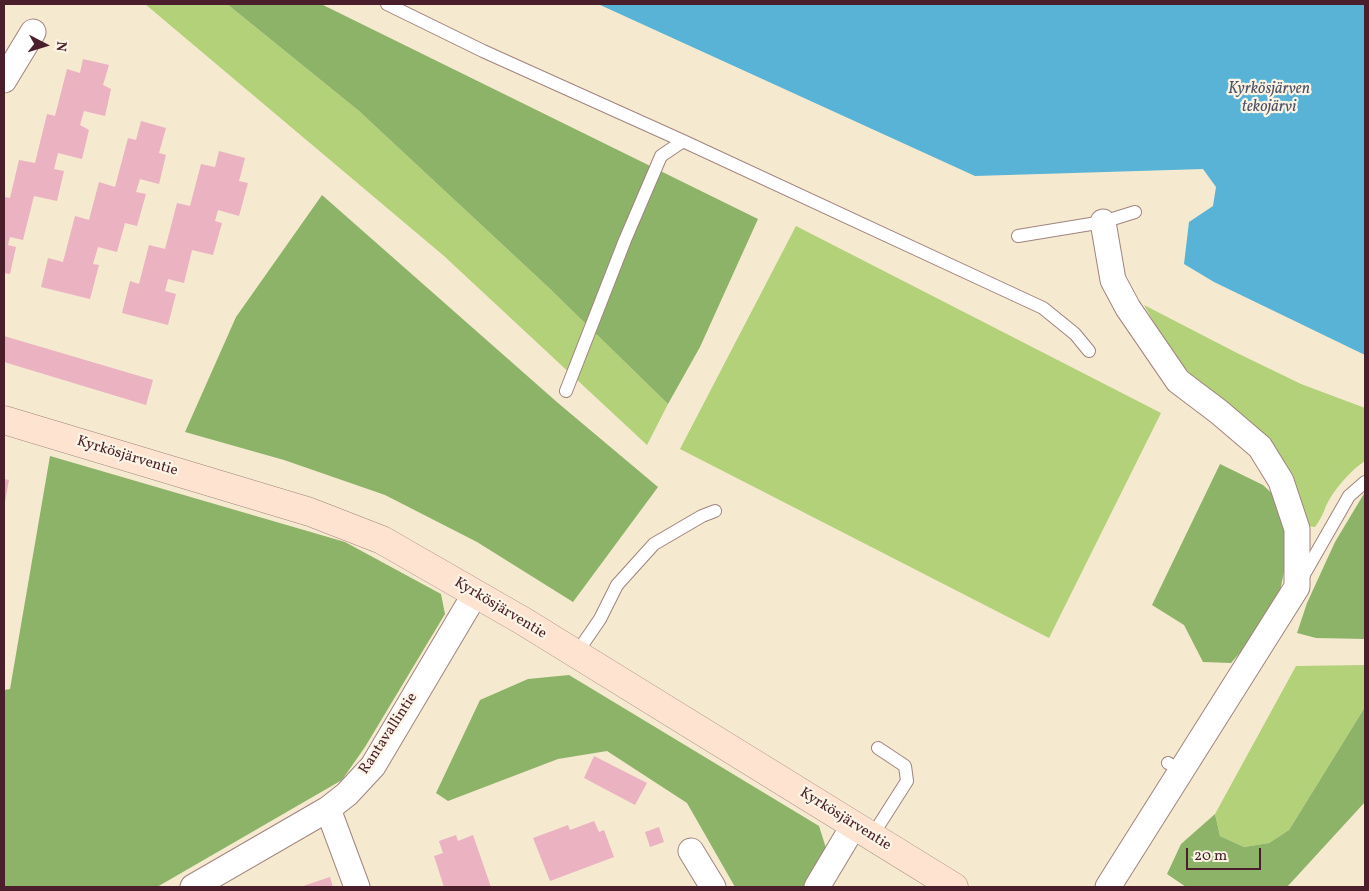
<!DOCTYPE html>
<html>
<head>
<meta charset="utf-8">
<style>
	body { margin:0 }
	#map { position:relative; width:1369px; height:891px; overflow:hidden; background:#f5e9d0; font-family:Vollkorn,serif }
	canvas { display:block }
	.frame { position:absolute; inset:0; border:5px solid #4a1f2b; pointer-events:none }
	.north { position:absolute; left:20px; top:20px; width:50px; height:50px; -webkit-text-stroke:4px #fcf5e5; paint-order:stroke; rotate:95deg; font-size:14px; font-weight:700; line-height:20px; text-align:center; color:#4a1f2b }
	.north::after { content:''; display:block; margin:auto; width:18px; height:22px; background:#4a1f2b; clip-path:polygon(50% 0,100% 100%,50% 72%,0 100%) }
	.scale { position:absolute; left:1186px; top:848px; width:75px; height:22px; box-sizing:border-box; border:2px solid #4a1f2b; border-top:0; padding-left:6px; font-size:15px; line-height:18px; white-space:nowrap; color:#4a1f2b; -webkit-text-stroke:4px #fcf5e5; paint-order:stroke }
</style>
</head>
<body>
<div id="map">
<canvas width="1369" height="891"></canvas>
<div class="frame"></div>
<div class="north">N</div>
<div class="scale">20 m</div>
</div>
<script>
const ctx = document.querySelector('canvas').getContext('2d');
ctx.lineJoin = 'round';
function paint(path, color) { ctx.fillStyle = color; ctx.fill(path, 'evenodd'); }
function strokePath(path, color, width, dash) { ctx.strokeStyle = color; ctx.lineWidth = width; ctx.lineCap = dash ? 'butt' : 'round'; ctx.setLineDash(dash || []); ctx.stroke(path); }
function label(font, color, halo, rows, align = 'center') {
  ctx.font = font + ' Vollkorn,serif'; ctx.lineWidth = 4.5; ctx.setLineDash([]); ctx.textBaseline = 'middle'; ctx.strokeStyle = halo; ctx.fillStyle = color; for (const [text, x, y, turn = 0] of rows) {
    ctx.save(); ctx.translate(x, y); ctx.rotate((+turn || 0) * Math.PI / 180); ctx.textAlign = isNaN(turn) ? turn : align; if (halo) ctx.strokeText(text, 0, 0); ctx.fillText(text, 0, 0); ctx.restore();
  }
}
paint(new Path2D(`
	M145,4H227L359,111L548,287L668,404L647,445L444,256Z
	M796,226L1161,413L1049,638L680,449Z
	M1144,305L1237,353L1301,384L1365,408V461C1350,471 1334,489 1326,506C1323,514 1320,520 1315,527L1308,526L1165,342Z
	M1365,665V707L1289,830L1269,843L1244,847L1220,836L1215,814L1296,666Z`), '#b2d179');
paint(new Path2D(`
	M227,4H321L758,219L700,347L668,404L548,287L359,111Z
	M322,195L558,403L658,487L573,602L477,542L385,495L284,460L185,432L236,317Z
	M50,456L345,542L441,594L445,614L365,747L342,780L157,887H4V690L10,689Z
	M1220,464L1263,485L1279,500L1285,519V567L1278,601L1251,640L1231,663L1203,662L1184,625L1152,605Z
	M1365,492V639L1316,638L1297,633L1307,603L1335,542Z
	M569,675L819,826L826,848L809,883L803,887H735L687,803L607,751L558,759L448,801L436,793L480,700L528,679Z
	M1365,707V802L1287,887H1186L1167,874L1181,844L1215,814L1220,836L1244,847L1269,843L1289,830Z`), '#8db369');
paint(new Path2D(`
	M598,4H1365V355L1214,282L1184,264L1189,222L1213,206L1216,187L1203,169L975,176Z`), '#58b3d6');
paint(new Path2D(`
	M83,59L109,65L103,85L111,89L105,116L84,111L80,125L89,130L82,159L58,153L54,169L64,171L57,201L34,196L23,240L10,237L8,245L16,247L10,274L4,273V197L10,198L19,160L35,163L47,114L55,116L67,69L80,73Z
	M141,121L166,128L159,153L166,155L159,184L140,179L136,192L146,194L137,226L125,223L117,252L98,247L93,264L99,265L90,299L41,287L48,258L63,262L75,216L89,220L99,182L115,187L128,138L136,140Z
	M219,151L245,158L239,181L248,183L239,216L218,210L215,221L222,223L213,255L192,250L184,283L168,279L165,291L176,294L168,325L122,313L130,281L139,284L149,245L165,249L177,203L190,206L201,164L215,167Z
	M4,336L153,380L146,405L4,362Z
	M4,479L9,480L5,502H4Z
	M594,756L647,783L635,805L584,778Z
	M594,821L599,832L604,830L614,857L550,881L533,838L568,825L570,830Z
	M659,827L664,842L650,847L645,832Z
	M456,835L458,841L473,835L491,887H444L434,856L443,853L439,841Z
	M330,877L333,887H300Z`), '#ebb2c2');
const lane = new Path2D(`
	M387,4L483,51L683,141L1043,308L1075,334L1089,351
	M1018,236L1103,222L1135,212
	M566,391L625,240L661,156L683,141
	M1302,578L1349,496L1365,482
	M576,654L600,619L617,585L654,544L702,516L715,511
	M1168,763L1181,771
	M872,836L907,781L905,766L878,748`);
const street = new Path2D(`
	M4,80L33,32
	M1103,222L1113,280L1128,308L1178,381L1219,412L1260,447L1281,481L1297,529V587L1108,887
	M328,809L357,887
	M691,851L713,887
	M193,887L328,809L347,794L373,766L475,594
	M817,887L854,825`);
const secondary = new Path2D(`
	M4,420L310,512L382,540L523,621L954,887`);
strokePath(lane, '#a0847e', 14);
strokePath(street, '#a0847e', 27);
strokePath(secondary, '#a0847e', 29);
strokePath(lane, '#fff', 12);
strokePath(street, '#fff', 25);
strokePath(secondary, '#fee3d1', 28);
label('15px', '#4a1f2b', '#fcf5e5', [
	["Kyrkösjärventie",127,457,17],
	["Kyrkösjärventie",500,609,31],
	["Rantavallintie",389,734,-57],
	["Kyrkösjärventie",845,820,32]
]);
label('italic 16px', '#4f5367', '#fcf5e5', [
	["Kyrkösjärven",1269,90],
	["tekojärvi",1269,108]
]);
</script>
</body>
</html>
